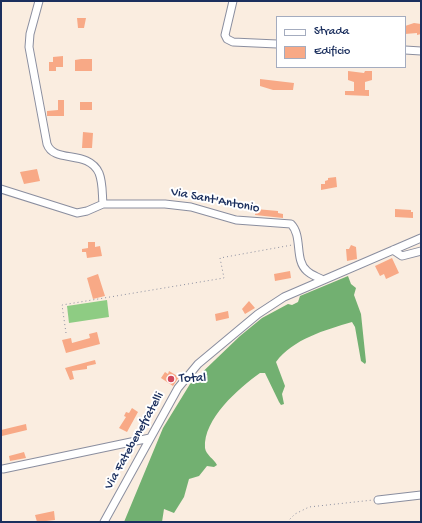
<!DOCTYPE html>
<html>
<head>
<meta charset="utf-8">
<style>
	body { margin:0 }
	#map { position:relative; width:422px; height:523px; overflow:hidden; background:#faede0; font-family:"Gochi Hand",sans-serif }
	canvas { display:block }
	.frame { position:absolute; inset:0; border:2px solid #1b2f5e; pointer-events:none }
	.legend { position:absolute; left:276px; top:16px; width:130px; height:52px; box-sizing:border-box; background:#fff; border:1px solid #a4acbf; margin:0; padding:5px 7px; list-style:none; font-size:12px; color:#1b2f5e }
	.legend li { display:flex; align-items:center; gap:8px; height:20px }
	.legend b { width:20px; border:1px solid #a4acbf }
</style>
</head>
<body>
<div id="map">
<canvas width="422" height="523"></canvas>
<div class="frame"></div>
<ul class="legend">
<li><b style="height:5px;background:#fff"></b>Strada</li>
<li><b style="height:11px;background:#f8a986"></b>Edificio</li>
</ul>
</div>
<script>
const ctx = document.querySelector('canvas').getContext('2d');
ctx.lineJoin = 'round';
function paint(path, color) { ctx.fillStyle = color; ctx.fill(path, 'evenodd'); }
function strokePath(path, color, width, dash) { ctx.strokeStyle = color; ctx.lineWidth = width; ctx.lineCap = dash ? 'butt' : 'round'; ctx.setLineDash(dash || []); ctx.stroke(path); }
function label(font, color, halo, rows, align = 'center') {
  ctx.font = font + ' "Gochi Hand",sans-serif'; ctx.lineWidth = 4; ctx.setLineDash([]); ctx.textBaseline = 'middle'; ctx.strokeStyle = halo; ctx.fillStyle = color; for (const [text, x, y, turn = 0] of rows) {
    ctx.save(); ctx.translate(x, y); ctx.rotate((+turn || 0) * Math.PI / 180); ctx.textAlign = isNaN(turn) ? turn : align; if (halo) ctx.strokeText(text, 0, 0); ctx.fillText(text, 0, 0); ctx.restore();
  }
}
paint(new Path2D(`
	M107,300L109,317L69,323L67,306Z`), '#8ecc83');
paint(new Path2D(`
	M348,276L351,284L356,288L354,295L361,314L366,362L365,364L361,361L355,327L352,322C325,330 293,339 276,362L285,386L282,394L284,404L281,405L279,402L265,373H260C239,388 203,419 205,448C206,455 214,459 217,465L214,467L207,466L199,476L189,479L184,497L174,513L164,509L162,522H124L163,428L190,384L240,336L262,318L288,304L292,305L298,302L300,296Z`), '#72b071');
paint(new Path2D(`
	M77,18H86L84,28H78Z
	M414,23L421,24V34L417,35V33L405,34V26Z
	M63,56V67H56V71H49V62H53V57Z
	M81,59H92V71H75V60Z
	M348,71L364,73L365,71H372V80L365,82V90H369V96L345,95V91H354V82L348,80Z
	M260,79L294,83L293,90H273L260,86Z
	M58,100H64V116H47V111L58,110Z
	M80,102H92V110H80Z
	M83,132L93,133L92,148H82Z
	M37,169L40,181L24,184L20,172Z
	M336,177L337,187L321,190V184H325V181L328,180V178Z
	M256,209L278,211V213L283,214V218L255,215Z
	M395,209L411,210V212H413V218L395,217Z
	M88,242H95V247L100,246L102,256L87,258L86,252H82V249L88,248Z
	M351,245L356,247L357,259L347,261L346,249H349Z
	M392,258L399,273L386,279L384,274L380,276L375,266Z
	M290,271L291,278L275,281L274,274Z
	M98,274L105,296L93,299L87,278Z
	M249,301L255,308L245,314L242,309Z
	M228,311L229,318L216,321L215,314Z
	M97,332L100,344L66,353L62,340L71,338L72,343L90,338L89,334Z
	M95,360L96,364L87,366V369L72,371L74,379L70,380L65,368Z
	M169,371L179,377L173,386L161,378L165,372L168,374Z
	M132,408L138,412L127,432L119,428L126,417L124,416L126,412L129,413Z
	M26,424L27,430L2,436L1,430Z
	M24,452L26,458L10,461L9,456Z
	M54,511L55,520L37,522L35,515Z`), '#f8a986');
const minor = new Path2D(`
	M39,1L30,34L29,47L47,144C54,164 88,149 99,173C103,183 102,194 103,204
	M233,1L225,35L227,39L233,42L277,44
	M405,50L421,51
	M1,189L77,213L87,211L103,204H165L191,207L236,220L291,224C303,236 294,260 307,271C311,275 318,277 323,280
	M393,250L402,256L421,251
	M3,469L150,438
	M378,500L421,495
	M104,522L178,388L198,364L258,314L284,297L421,238`);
strokePath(minor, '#8a8e9f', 9);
strokePath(new Path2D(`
	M66,333L62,305L224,278L220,258L292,245
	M287,522L295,514L309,507L373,500`), '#8a8e9f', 1, [1, 3]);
strokePath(minor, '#fff', 7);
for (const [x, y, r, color] of [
	[171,379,4,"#d1495b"]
]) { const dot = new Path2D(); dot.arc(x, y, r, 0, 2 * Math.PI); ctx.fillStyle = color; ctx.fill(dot); strokePath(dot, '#fff', 1.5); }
label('13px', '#1b2f5e', '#fff', [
	["Via Sant'Antonio",215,201,11],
	["Via Fatebenefratelli",135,441,-61]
]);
label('13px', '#1b2f5e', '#fff', [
	["Total",179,379]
], 'left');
</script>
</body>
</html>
